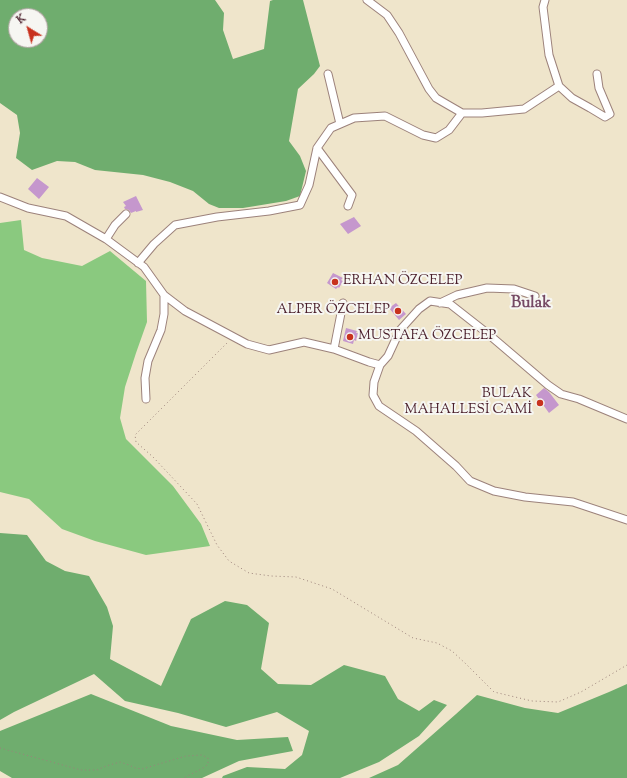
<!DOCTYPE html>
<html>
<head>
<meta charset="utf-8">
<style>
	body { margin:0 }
	#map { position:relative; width:627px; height:778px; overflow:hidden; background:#efe5cb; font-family:"Sorts Mill Goudy",serif }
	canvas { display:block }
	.north { position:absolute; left:8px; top:8px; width:40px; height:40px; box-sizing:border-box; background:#f6f6f2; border:1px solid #b1a0a2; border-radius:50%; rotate:323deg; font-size:11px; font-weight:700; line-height:16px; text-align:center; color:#4a1f2b }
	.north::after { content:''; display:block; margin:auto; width:14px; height:18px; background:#c8321e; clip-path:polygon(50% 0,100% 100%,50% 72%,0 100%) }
</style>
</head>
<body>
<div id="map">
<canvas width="627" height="778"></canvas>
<div class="north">K</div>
</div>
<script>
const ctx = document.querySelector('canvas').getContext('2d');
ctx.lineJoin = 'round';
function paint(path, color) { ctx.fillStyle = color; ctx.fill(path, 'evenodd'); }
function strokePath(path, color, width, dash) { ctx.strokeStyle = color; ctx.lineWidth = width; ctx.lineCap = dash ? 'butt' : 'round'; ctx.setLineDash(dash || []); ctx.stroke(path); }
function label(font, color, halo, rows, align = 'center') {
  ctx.font = font + ' "Sorts Mill Goudy",serif'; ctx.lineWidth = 4; ctx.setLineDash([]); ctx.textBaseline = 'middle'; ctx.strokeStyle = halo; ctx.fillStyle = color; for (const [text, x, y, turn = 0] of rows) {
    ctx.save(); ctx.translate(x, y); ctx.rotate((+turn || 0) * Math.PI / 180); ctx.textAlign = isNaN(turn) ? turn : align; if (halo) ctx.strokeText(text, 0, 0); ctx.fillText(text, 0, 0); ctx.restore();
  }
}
paint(new Path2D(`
	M21,220L24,250L42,258L82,266L110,251L146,281L147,322L136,353L125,387L120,418L126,439L173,486L201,524L210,546L146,555L95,541L62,529L29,499L0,492V223Z`), '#8ac97f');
paint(new Path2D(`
	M0,0H215L224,13L223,30L233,59L264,49L270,1L273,0H303L320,66L314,74L298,89L289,141L300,156L306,171L300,196L286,201L243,208H219L209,204L193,191L170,182L143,175L95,170L75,162L57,161L32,170L16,158L20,133L17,115L0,103ZM16,16H40V40H16Z
	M0,533L27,535L46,561L65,571L89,576L107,607L113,626L110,659L161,686L191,619L225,601L247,605L269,623L261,669L278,684L311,685L344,665L385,676L398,699L419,711L434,700L447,705L419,736L379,762L340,778H222L223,776L247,767L285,769L302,755L309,731L277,712L226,727L178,713L125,701L94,674L14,712L0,720Z
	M627,684V778H369L398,765L456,714L477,695L525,708L558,713L609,692Z
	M91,694L171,726L237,740L288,737L293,751L239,761L202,778H12L0,771V731Z`), '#6fad6e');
paint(new Path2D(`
	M37,178L49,187L39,199L28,189Z
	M136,196L143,210L136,212V211L131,213L129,210L125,209L124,207L126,206L123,202Z
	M354,217L361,226L348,234L340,224Z
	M333,273L343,278L341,280L343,281L339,288L338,287L336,289L327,283Z
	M396,303L406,314L399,320L389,308Z
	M346,328L357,331L356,333H358L356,341L354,340L353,344L343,341Z
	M544,388L549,392L559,405L549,413L536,395Z`), '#c597cd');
const minor = new Path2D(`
	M367,0L387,15L399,33L429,89L436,98L462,113
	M545,0L543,7L549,55L559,86
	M328,74L340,124
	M317,148L352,195L348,206
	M0,197L28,208L66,216L106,239L144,267L164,295L185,311L247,344L269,350L304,342L334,349L369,362L380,365L388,356L400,330L419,309L430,301L450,304L487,333L548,385L561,394L579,399L627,419
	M106,239L115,225L126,214
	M138,263L154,244L175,225L217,217L269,211L300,205L309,185L317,148L331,128L354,118L385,116L423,135L436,138L449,130L462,113H482L524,109L559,86L572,98L590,108L605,117L610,114L599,88L597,74
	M440,303L457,295L487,288L514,289L535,296
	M334,349L343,303
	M380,365L374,382L373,395L379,406L416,431L456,466L470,481L494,491L525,497L573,502L627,520
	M146,399L145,378L148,361L161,330L164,314V295`);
strokePath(minor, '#9c827b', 9);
strokePath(new Path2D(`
	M227,343L135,435L136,442L153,457L197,504L217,545L229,561L249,573L271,576L296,577L332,589L413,638L437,643L452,651L466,664L494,692L532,701L558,702L581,692L627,665
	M0,748L81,770H97L106,766L120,762L129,765L135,768L142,769L186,756L202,755L208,758V764C202,770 192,773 184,778`), '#9c827b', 1, [1, 3]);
strokePath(minor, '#fff', 7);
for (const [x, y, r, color] of [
	[335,282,4,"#c8321e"],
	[398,311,4,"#c8321e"],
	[350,337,4,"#c8321e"],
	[540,403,4,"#c8321e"]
]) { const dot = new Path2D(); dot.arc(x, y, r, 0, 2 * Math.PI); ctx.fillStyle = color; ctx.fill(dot); strokePath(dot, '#f6f6f2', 1.5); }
label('14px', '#4a1f2b', '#f6f6f2', [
	["ERHAN ÖZCELEP",343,282],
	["ALPER ÖZCELEP",390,311,"right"],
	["MUSTAFA ÖZCELEP",358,337],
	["BULAK",532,395,"right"],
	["MAHALLESİ CAMİ",532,411,"right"]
], 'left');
label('bold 16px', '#754964', '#f6f6f2', [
	["Bulak",531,304]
]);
</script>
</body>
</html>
